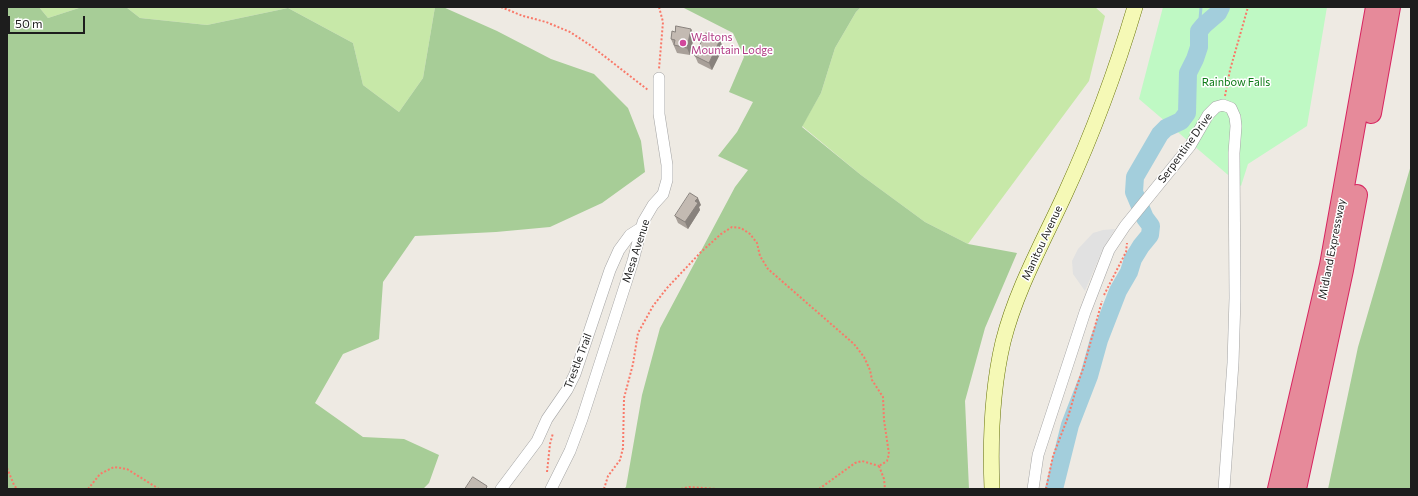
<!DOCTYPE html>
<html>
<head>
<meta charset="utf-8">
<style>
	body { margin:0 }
	#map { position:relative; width:1418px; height:496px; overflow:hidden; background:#eeeae3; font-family:Commissioner,sans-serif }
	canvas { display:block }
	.frame { position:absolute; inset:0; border:8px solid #1d1d1d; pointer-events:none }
	.scale { position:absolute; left:8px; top:16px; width:77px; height:18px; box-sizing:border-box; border:2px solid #1d1d1d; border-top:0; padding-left:5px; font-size:12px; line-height:14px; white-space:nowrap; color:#1d1d1d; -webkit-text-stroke:3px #fff; paint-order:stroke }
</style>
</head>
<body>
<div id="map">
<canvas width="1418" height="496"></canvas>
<div class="frame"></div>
<div class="scale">50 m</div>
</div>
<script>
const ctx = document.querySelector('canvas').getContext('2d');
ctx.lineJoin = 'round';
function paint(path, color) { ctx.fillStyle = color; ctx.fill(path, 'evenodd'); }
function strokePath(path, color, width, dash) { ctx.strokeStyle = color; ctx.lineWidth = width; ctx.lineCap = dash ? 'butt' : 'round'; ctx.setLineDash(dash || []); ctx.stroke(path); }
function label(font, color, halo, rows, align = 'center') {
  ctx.font = font + ' Commissioner,sans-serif'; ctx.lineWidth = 3; ctx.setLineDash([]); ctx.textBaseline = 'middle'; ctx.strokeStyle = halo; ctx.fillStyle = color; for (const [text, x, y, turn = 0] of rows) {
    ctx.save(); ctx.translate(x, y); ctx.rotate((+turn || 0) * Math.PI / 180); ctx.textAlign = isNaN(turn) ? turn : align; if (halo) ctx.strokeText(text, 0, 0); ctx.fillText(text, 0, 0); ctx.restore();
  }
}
paint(new Path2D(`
	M39,7H82L48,18Z
	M126,7H435L423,78L399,112L363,85L353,43L288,8L207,25L140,18Z
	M861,7H1095L1105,16L1089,81L968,244L925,222L861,175L802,126L821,93L835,48L856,12Z`), '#c7e8a8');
paint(new Path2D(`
	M7,7H39L48,18L82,7H126L140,18L207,25L288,8L353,43L363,85L399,112L423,78L435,7H443L497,31L551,59L594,74L628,108L641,141L645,172L602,203L550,227L496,232L415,236L383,282L379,339L343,354L315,403L363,437L404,439L439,455L429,483L423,489H7Z
	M682,7H861L856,12L835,48L821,93L802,127L861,175L925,222L968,244L1017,253L985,328L965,401L969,489H624L626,487L642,395L660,328L735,187L748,170L718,156L737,132L753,102L729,92L744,57L733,33Z
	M1411,165V489H1328L1358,347Z`), '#a7cd97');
paint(new Path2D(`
	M1163,7H1327L1307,126L1248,164L1241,186L1139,99Z`), '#bff9c4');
paint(new Path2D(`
	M1115,229L1102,251L1085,291L1073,274L1072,261L1078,249L1093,233L1103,230Z`), '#e1e1e1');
strokePath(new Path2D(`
	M1199,31L1201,7`), '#a3cedc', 3);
strokePath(new Path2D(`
	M1054,489L1070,425L1089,376L1099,340L1118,291L1129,272L1133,259L1141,246L1150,235L1151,226L1145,218L1134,192L1135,177L1160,134L1166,128L1181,121L1187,113L1188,73L1195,59L1199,47V31L1204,25L1218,13L1221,7`), '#a3cedc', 18);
const street = new Path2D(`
	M501,489L537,441L547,419L567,390L575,374L610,270L619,250L630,235L641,228
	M551,489L570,451L582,419L633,261L643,222L653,205L663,194L667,180V165L659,114V78
	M1033,489L1038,455L1085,312L1109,250L1125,226L1190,146L1208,115L1216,107L1223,105L1231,108L1235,117L1236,126L1234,153L1235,298L1233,363L1224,489`);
const secondary = new Path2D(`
	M992,489C990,441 992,389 1003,342C1016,290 1043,242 1065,194C1093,133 1116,71 1135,7`);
const highway = new Path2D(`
	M1371,113L1390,7
	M1278,489L1330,265L1376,7
	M1296,489L1343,270L1357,195`);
strokePath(street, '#a4a4a4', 12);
strokePath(secondary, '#657205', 16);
strokePath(highway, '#d72560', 22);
strokePath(new Path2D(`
	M501,7L523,16L546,22L570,32L590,45L648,90
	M659,7L663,22L659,69
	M1225,96L1230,70L1248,7
	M1104,295L1126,252L1127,243
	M879,466L884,479L885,489
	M7,468L14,485L17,489
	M547,472L550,444L553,433
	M88,489L100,474L114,467L127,469L159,489
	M604,489L608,476L620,460L623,448L624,398L633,364L638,333L653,306L667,288L701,252L721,234L732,227L741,228L750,234L757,243L760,256L768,269L854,344L864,357L870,370L872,380L883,397L884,420L889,454L887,461L879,466
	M681,489L689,487L717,489
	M819,489L855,463L862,461L879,466
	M1046,489L1053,456L1068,417L1077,386L1084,366L1102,301`), '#f97969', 2, [2, 2]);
strokePath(street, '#fff', 11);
strokePath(secondary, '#f5f9b6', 15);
strokePath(highway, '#e68a9a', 20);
paint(new Path2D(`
	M691,29L694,36L690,55L677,53L671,39L675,32Z
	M720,40L723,48L712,70L698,63L695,56Z
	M701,205L699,207L700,210L688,229L678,223L675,216Z`), '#a8a099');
paint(new Path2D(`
	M691,29L694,36L690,55L687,48Z
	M720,40L723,48L712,70L709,63Z
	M698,198L701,205L699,207L700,210L688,229L685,222L695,201Z`), '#88827d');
const building = new Path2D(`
	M676,26L691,29L687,48L674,45L675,40L671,39L672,31L675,32Z
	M706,33L720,40L709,63L695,56Z
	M690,193L698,198L695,201L698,203L685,222L675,216Z
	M473,477L487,486L486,489H465Z`);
paint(building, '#c3bab2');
strokePath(building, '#88827d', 1);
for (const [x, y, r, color] of [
	[683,43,4,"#d1479c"]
]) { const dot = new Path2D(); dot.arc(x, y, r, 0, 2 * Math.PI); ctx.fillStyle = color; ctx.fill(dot); strokePath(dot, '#fff', 1.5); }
label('11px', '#b23c85', '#fff', [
	["Waltons",691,37],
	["Mountain Lodge",691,50]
], 'left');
label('11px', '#0c7a16', '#fff', [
	["Rainbow Falls",1236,82]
]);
label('11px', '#1d1d1d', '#fff', [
	["Serpentine Drive",1185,148,-54],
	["Manitou Avenue",1042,243,-65],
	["Midland Expressway",1332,249,-79],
	["Mesa Avenue",636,251,-72],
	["Trestle Trail",578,361,-69]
]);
</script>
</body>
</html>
